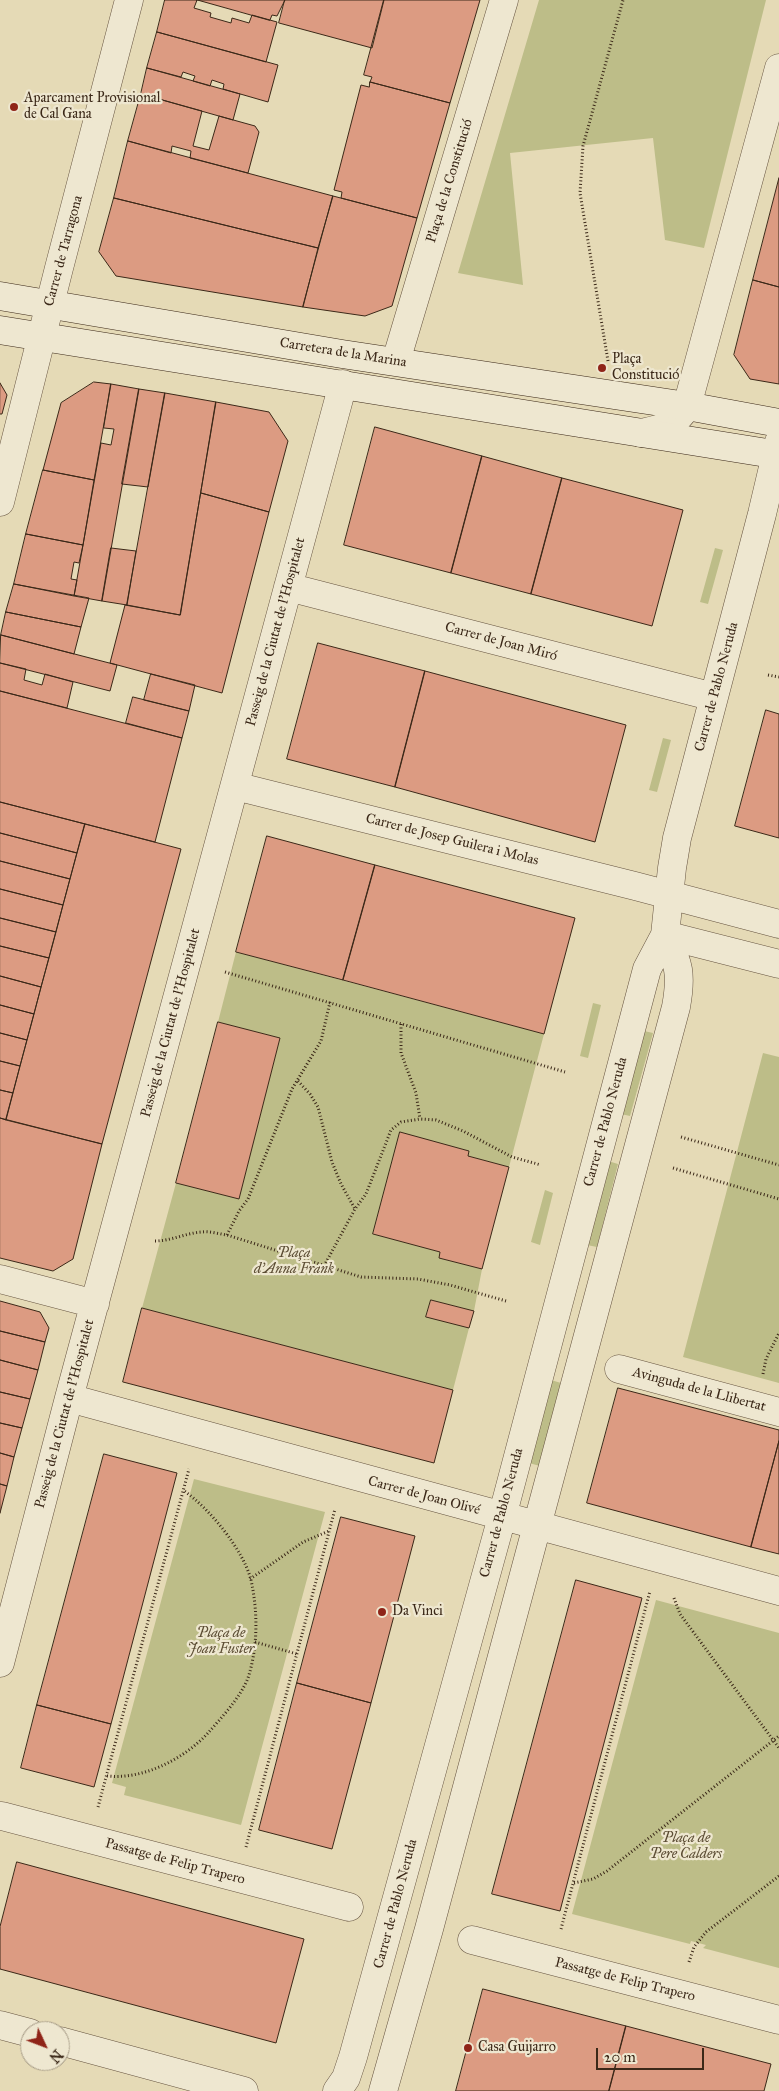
<!DOCTYPE html>
<html>
<head>
<meta charset="utf-8">
<style>
	body { margin:0 }
	#map { position:relative; width:779px; height:2091px; overflow:hidden; background:#e5dab6; font-family:"IM FELL Great Primer",serif }
	canvas { display:block }
	.north { position:absolute; left:20px; top:2021px; width:50px; height:50px; box-sizing:border-box; background:#eee7d0; border:1px solid #a69b86; border-radius:50%; rotate:133deg; font-size:14px; font-weight:700; line-height:20px; text-align:center; color:#3b2818 }
	.north::after { content:''; display:block; margin:auto; width:18px; height:22px; background:#8f2418; clip-path:polygon(50% 0,100% 100%,50% 72%,0 100%) }
	.scale { position:absolute; left:596px; top:2048px; width:108px; height:22px; box-sizing:border-box; border:2px solid #3b2818; border-top:0; padding-left:6px; font-size:15px; line-height:18px; white-space:nowrap; color:#3b2818; -webkit-text-stroke:4px #eee7d0; paint-order:stroke }
</style>
</head>
<body>
<div id="map">
<canvas width="779" height="2091"></canvas>
<div class="north">N</div>
<div class="scale">20 m</div>
</div>
<script>
const ctx = document.querySelector('canvas').getContext('2d');
ctx.lineJoin = 'round';
function paint(path, color) { ctx.fillStyle = color; ctx.fill(path, 'evenodd'); }
function strokePath(path, color, width, dash) { ctx.strokeStyle = color; ctx.lineWidth = width; ctx.lineCap = dash ? 'butt' : 'round'; ctx.setLineDash(dash || []); ctx.stroke(path); }
function label(font, color, halo, rows, align = 'center') {
  ctx.font = font + ' "IM FELL Great Primer",serif'; ctx.lineWidth = 4.5; ctx.setLineDash([]); ctx.textBaseline = 'middle'; ctx.strokeStyle = halo; ctx.fillStyle = color; for (const [text, x, y, turn = 0] of rows) {
    ctx.save(); ctx.translate(x, y); ctx.rotate((+turn || 0) * Math.PI / 180); ctx.textAlign = isNaN(turn) ? turn : align; if (halo) ctx.strokeText(text, 0, 0); ctx.fillText(text, 0, 0); ctx.restore();
  }
}
paint(new Path2D(`
	M539,0H766L704,248L665,240L653,138L510,153L523,285L458,273Z
	M715,548L723,550L708,604L700,602Z
	M663,738L671,740L657,792L649,790Z
	M236,952L544,1034L509,1167L468,1156L469,1151L400,1133L373,1234L440,1252L439,1258L482,1269L474,1311L431,1300L426,1316L469,1328L453,1390L142,1308L176,1183L239,1199L280,1038L218,1022Z
	M593,1003L601,1005L588,1058L580,1056Z
	M644,1031L653,1033L630,1116L621,1114Z
	M763,1053L779,1057V1383L683,1357Z
	M608,1161L618,1164L597,1247L587,1245Z
	M545,1190L553,1193L540,1245L531,1242Z
	M551,1380L561,1383L540,1466L529,1463Z
	M194,1479L325,1512L241,1825L124,1795L126,1787L112,1783Z
	M656,1600L779,1633V1968L703,1948L706,1945L691,1941L690,1944L572,1914Z`), '#bdbd88');
const building = new Path2D(`
	M165,0H197L194,8L211,13L210,17L231,23L232,18L249,23L252,15L277,22L266,62L157,32Z
	M197,0H196H285L277,16L272,15L270,20Z
	M285,0H384L372,48L279,23Z
	M384,0H480L450,103L370,82L372,77L364,75Z
	M157,32L278,65L268,102L223,89L224,84L212,80L210,86L193,81L195,76L183,72L181,77L147,68Z
	M147,68L240,94L233,120L141,94Z
	M370,82L450,103L417,218L341,198L342,192L334,190L361,85L369,87Z
	M141,94L202,111L193,146L209,150L219,116L255,126L259,132L248,173L190,158L191,151L172,146L171,153L128,141Z
	M128,141L333,196L318,248L114,198Z
	M779,178V287L753,280Z
	M333,196L417,218L392,306L365,316L303,307Z
	M114,198L318,248L303,307L116,276L99,252Z
	M753,280L779,287V384L750,379L734,355Z
	M94,382L111,384L94,480L43,470L61,403Z
	M0,383L7,395L2,414H0Z
	M111,384L139,389L102,601L74,596L101,443L111,445L114,429L104,428Z
	M139,389L165,393L148,487L122,484Z
	M165,393L216,402L180,615L127,605Z
	M216,402L269,412L288,441L269,512L201,493Z
	M375,427L482,456L451,573L344,545Z
	M482,456L562,478L531,594L451,573Z
	M43,470L94,480L83,545L26,534Z
	M562,478L683,510L652,626L531,594Z
	M201,493L269,512L222,693L110,663L125,605L180,615Z
	M26,534L83,545L79,563L74,562L71,579L77,580L74,596L14,584Z
	M111,548L136,551L127,605L102,601Z
	M14,584L89,598L81,627L6,612Z
	M6,612L81,627L74,654L1,635Z
	M1,635L117,665L110,691L0,663Z
	M318,643L425,671L395,787L287,759Z
	M0,663L26,669L24,680L42,685L45,674L73,682L67,708L0,691Z
	M425,671L626,725L595,842L395,787Z
	M151,674L195,685L189,711L144,700Z
	M0,691L182,738L155,842L0,802Z
	M133,697L189,711L182,738L126,723Z
	M766,710L779,714V838L735,826Z
	M0,802L85,824L77,853L0,833Z
	M85,824L181,849L102,1144L6,1120Z
	M0,833L77,853L70,879L0,861Z
	M267,836L375,865L343,980L236,952Z
	M0,861L70,879L63,905L0,889Z
	M375,865L575,918L544,1034L343,980Z
	M0,889L63,905L56,932L0,918Z
	M0,918L56,932L49,958L0,946Z
	M0,946L49,958L41,987L0,976Z
	M0,976L41,987L34,1014L0,1005Z
	M0,1005L34,1014L27,1040L0,1033Z
	M218,1022L280,1038L239,1199L176,1183Z
	M0,1033L27,1040L20,1066L0,1061Z
	M0,1061L20,1066L13,1093L0,1090Z
	M0,1090L13,1093L6,1120L0,1118Z
	M0,1118L102,1144L73,1259L53,1271L0,1258Z
	M400,1132L469,1151L468,1156L509,1167L482,1269L439,1258L440,1252L373,1234Z
	M431,1300L474,1311L469,1328L426,1317Z
	M0,1301L40,1312L49,1328L45,1342L0,1331Z
	M142,1308L453,1390L434,1463L123,1382Z
	M0,1331L45,1342L38,1370L0,1360Z
	M0,1360L38,1370L30,1399L0,1392Z
	M618,1388L779,1430V1441L751,1547L587,1503Z
	M0,1392L30,1399L22,1428L0,1423Z
	M0,1423L22,1428L14,1457L0,1453Z
	M779,1441V1554L751,1547Z
	M0,1453L14,1457L7,1486L0,1484Z
	M104,1454L177,1473L111,1724L37,1705Z
	M0,1484L7,1486L0,1513Z
	M341,1517L415,1536L371,1703L297,1683Z
	M576,1580L642,1598L560,1911L492,1894Z
	M297,1683L371,1703L332,1849L259,1830Z
	M37,1705L111,1724L94,1787L21,1768Z
	M17,1862L304,1939L276,2043L0,1969V1927Z
	M483,1989L626,2026L609,2091H456Z
	M626,2026L771,2064L764,2091H609Z`);
paint(building, '#dc9b82');
strokePath(building, '#3b2818', 1);
const street = new Path2D(`
	M396,361L504,0
	M641,433C664,428 674,427 687,406L779,68
	M0,502L59,268L129,0
	M288,587L714,697
	M235,786L635,886L779,924
	M665,935L779,964
	M0,1279L95,1304
	M619,1369L779,1412
	M69,1398L779,1591
	M0,1663L69,1398L343,384
	M2,1816L349,1907
	M472,1940L779,2020
	M0,2025L30,2033
	M60,2041L244,2091
	M337,2091L346,2078L353,2057L502,1517L647,969L665,935L672,868L677,838L762,514L779,442
	M383,2091L429,1929L676,1007C682,974 679,964 665,935`);
const secondary = new Path2D(`
	M0,296L342,354L687,406L779,423
	M0,330L779,455`);
strokePath(street, '#665440', 29);
strokePath(secondary, '#3b2818', 29);
strokePath(new Path2D(`
	M608,361L580,193L583,146L623,0
	M768,675L779,677
	M225,972L565,1072
	M401,1024V1053L416,1093L420,1119
	M298,1081L310,1094L318,1107L332,1162L341,1184L355,1209
	M681,1137L779,1165
	M673,1168L779,1199
	M227,1235L239,1211L248,1199L292,1089L321,1041L330,1002
	M155,1241C171,1241 186,1233 202,1232C210,1231 219,1234 227,1235L361,1277L418,1279L450,1285L506,1301
	M324,1266L355,1209L366,1194L391,1130L401,1122L420,1119L436,1120L463,1131L512,1157L541,1165
	M763,1374L766,1359L779,1333
	M250,1579L303,1542L329,1531
	M674,1598L680,1614L779,1748
	M255,1642L297,1654
	M107,1776C143,1780 184,1759 208,1733C222,1717 240,1698 248,1678C258,1647 258,1612 251,1580C243,1549 209,1508 183,1490
	M98,1807L189,1469
	M246,1847L335,1509
	M574,1883L593,1879L607,1871L779,1736
	M561,1929L650,1591
	M689,1962L694,1947L706,1932L779,1876`), '#3b2818', 3, [1, 2.5]);
strokePath(street, '#eee7d0', 28);
strokePath(secondary, '#eee7d0', 28);
for (const [x, y, r, color] of [
	[14,107,5,"#8f2418"],
	[602,368,5,"#8f2418"],
	[382,1612,5,"#8f2418"],
	[468,2048,5,"#8f2418"]
]) { const dot = new Path2D(); dot.arc(x, y, r, 0, 2 * Math.PI); ctx.fillStyle = color; ctx.fill(dot); strokePath(dot, '#eee7d0', 2); }
label('14px', '#3b2818', '#eee7d0', [
	["Aparcament Provisional",24,99],
	["de Cal Gana",24,115],
	["Plaça",612,360],
	["Constitució",612,376],
	["Da Vinci",392,1612],
	["Casa Guijarro",478,2048]
], 'left');
label('14px', '#3b2818', '#eee7d0', [
	["Plaça de la Constitució",450,181,-73],
	["Carrer de Tarragona",64,251,-75],
	["Carretera de la Marina",343,353,9],
	["Passeig de la Ciutat de l'Hospitalet",276,632,-75],
	["Carrer de Joan Miró",501,642,15],
	["Carrer de Pablo Neruda",717,687,-75],
	["Carrer de Josep Guilera i Molas",452,840,14],
	["Passeig de la Ciutat de l'Hospitalet",171,1023,-75],
	["Carrer de Pablo Neruda",606,1122,-75],
	["Avinguda de la Llibertat",699,1390,15],
	["Passeig de la Ciutat de l'Hospitalet",65,1414,-75],
	["Carrer de Joan Olivé",424,1496,15],
	["Carrer de Pablo Neruda",502,1513,-75],
	["Passatge de Felip Trapero",175,1862,15],
	["Carrer de Pablo Neruda",396,1904,-75],
	["Passatge de Felip Trapero",625,1980,14]
]);
label('italic 14px', '#5c4d34', '#eee7d0', [
	["Plaça",294,1254],
	["d'Anna Frank",294,1270],
	["Plaça de",221,1634],
	["Joan Fuster",221,1650],
	["Plaça de",686,1839],
	["Pere Calders",686,1855]
]);
</script>
</body>
</html>
